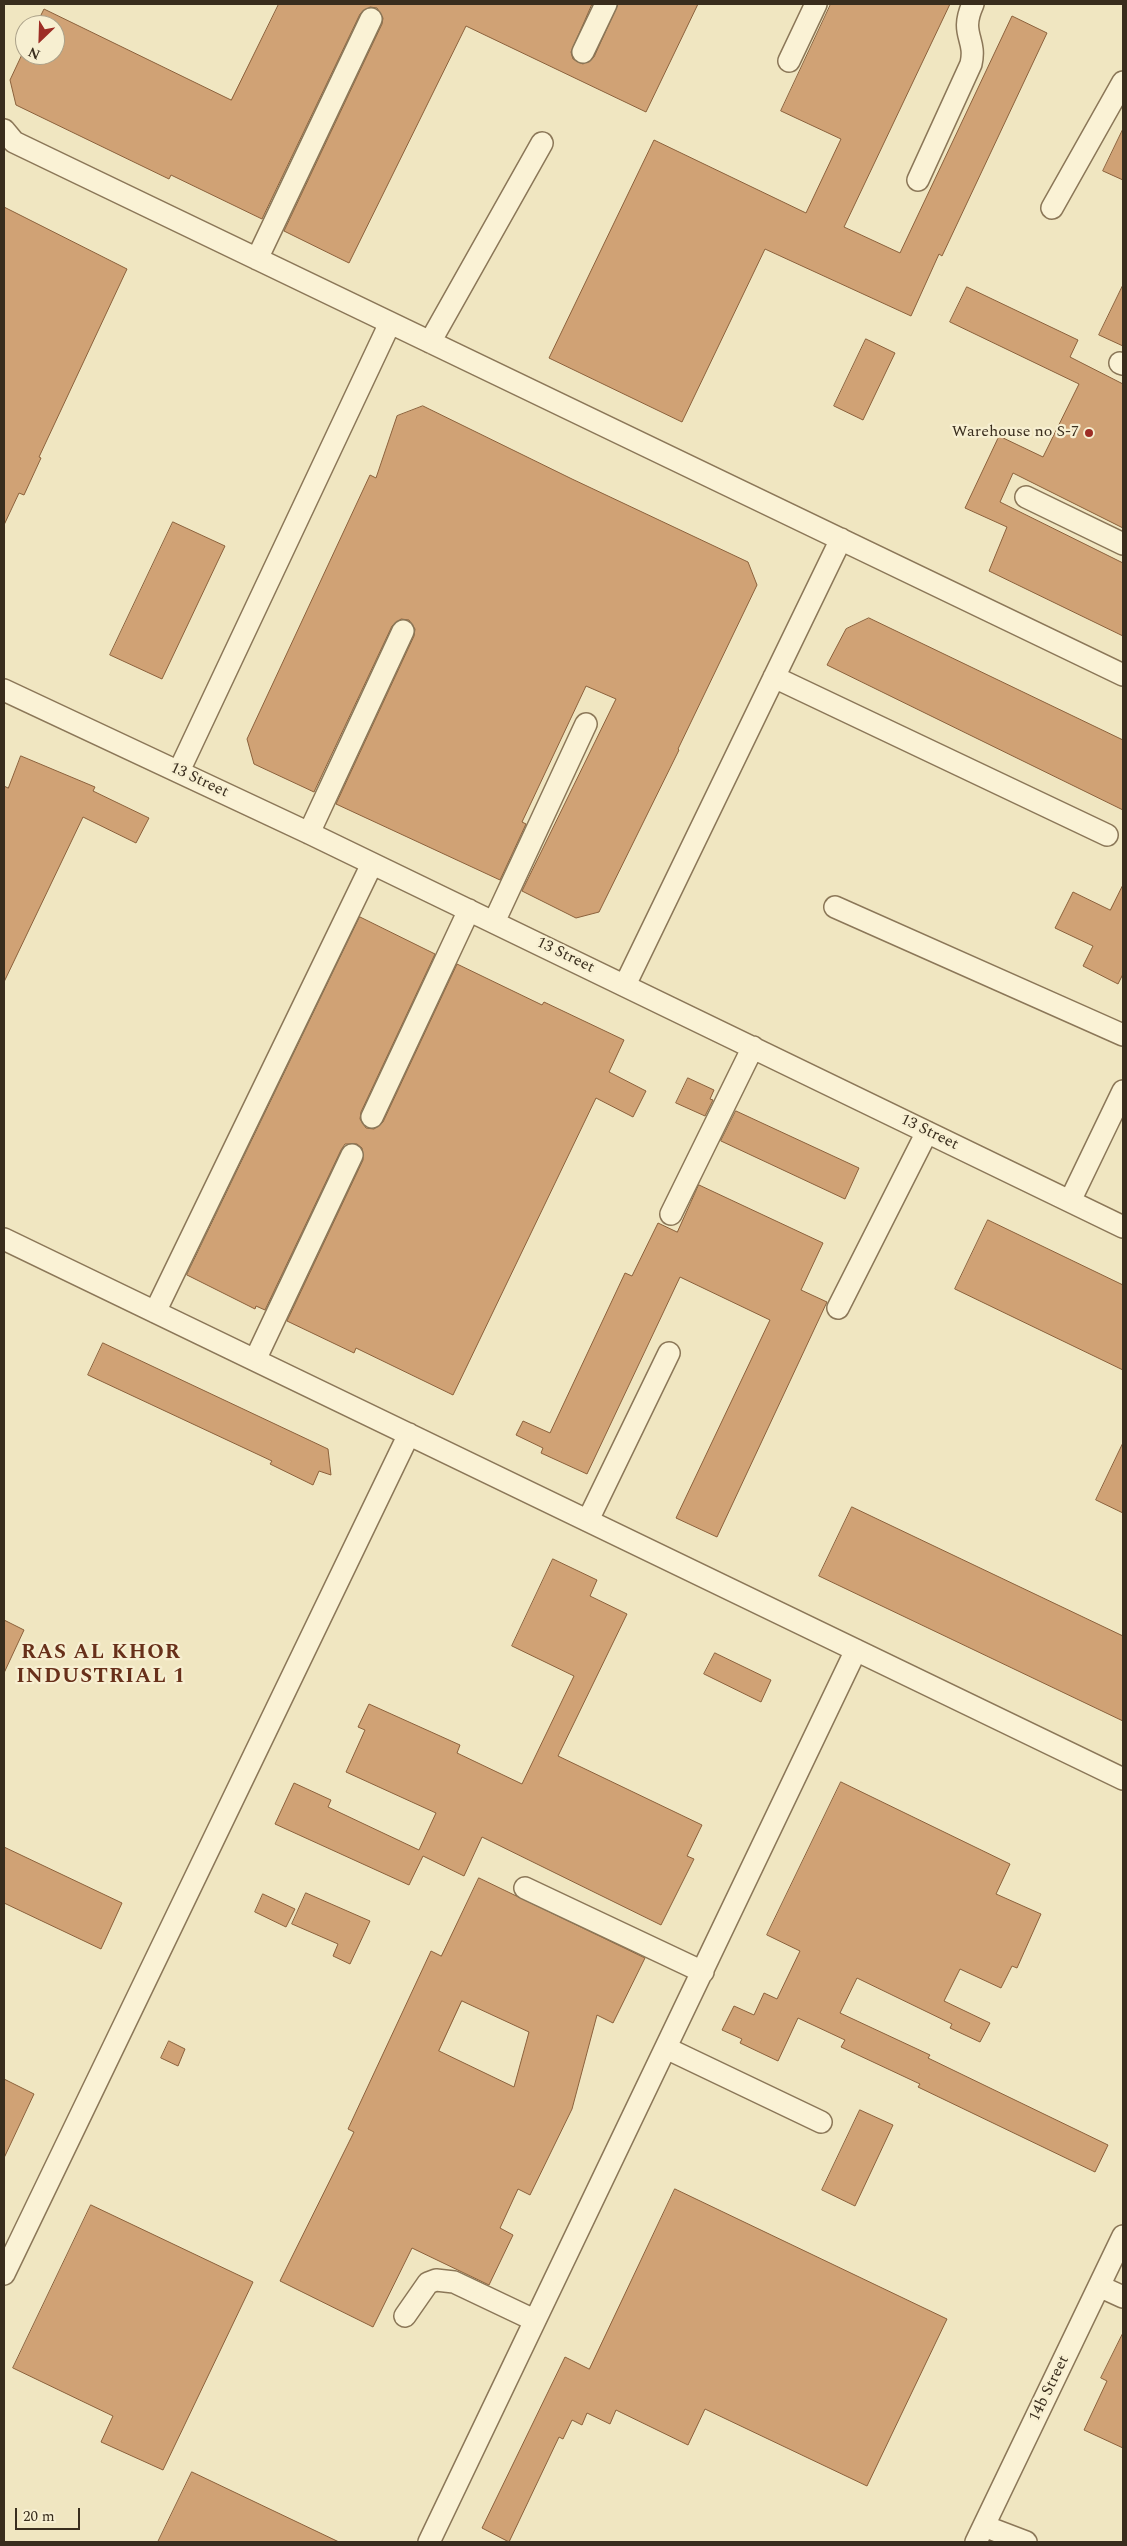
<!DOCTYPE html>
<html>
<head>
<meta charset="utf-8">
<style>
	body { margin:0 }
	#map { position:relative; width:1127px; height:2546px; overflow:hidden; background:#f0e6c1; font-family:Spectral,serif }
	canvas { display:block }
	.frame { position:absolute; inset:0; border:5px solid #392d1d; pointer-events:none }
	.north { position:absolute; left:15px; top:15px; width:50px; height:50px; box-sizing:border-box; background:#f7efd1; border:1px solid #aba189; border-radius:50%; rotate:204deg; font-size:14px; font-weight:700; line-height:20px; text-align:center; color:#392d1d }
	.north::after { content:''; display:block; margin:auto; width:18px; height:22px; background:#9d2d25; clip-path:polygon(50% 0,100% 100%,50% 72%,0 100%) }
	.scale { position:absolute; left:15px; top:2508px; width:65px; height:22px; box-sizing:border-box; border:2px solid #392d1d; border-top:0; padding-left:6px; font-size:15px; line-height:18px; white-space:nowrap; color:#392d1d; -webkit-text-stroke:4px #f7efd1; paint-order:stroke }
</style>
</head>
<body>
<div id="map">
<canvas width="1127" height="2546"></canvas>
<div class="frame"></div>
<div class="north">N</div>
<div class="scale">20 m</div>
</div>
<script>
const ctx = document.querySelector('canvas').getContext('2d');
ctx.lineJoin = 'round';
function paint(path, color) { ctx.fillStyle = color; ctx.fill(path, 'evenodd'); }
function strokePath(path, color, width, dash) { ctx.strokeStyle = color; ctx.lineWidth = width; ctx.lineCap = dash ? 'butt' : 'round'; ctx.setLineDash(dash || []); ctx.stroke(path); }
function label(font, color, halo, rows, align = 'center') {
  ctx.font = font + ' Spectral,serif'; ctx.lineWidth = 4.5; ctx.setLineDash([]); ctx.textBaseline = 'middle'; ctx.strokeStyle = halo; ctx.fillStyle = color; for (const [text, x, y, turn = 0] of rows) {
    ctx.save(); ctx.translate(x, y); ctx.rotate((+turn || 0) * Math.PI / 180); ctx.textAlign = isNaN(turn) ? turn : align; if (halo) ctx.strokeText(text, 0, 0); ctx.fillText(text, 0, 0); ctx.restore();
  }
}
const building = new Path2D(`
	M279,4H592L571,52L573,59L583,64L594,57L618,4H698L646,112L466,26L349,263L284,231L382,24L383,18L377,8L370,7L360,14L262,219L171,175L169,179L16,105L10,80L25,48V55H55V25H36L44,9L231,100Z
	M831,4H950L844,227L900,253L1012,16L1047,33L942,256L939,254L911,316L765,249L682,422L549,358L654,140L806,213L841,139L781,111Z
	M1123,129V180L1103,171Z
	M4,207L127,269L39,457L41,458L24,495L19,493L4,525Z
	M1123,285V346L1099,335Z
	M967,287L1078,340L1070,357L1123,384V528L1013,473L1000,502L1123,563V636L989,571L1007,527L965,508L999,436L1043,457L1079,384L950,322Z
	M866,339L895,353L863,420L834,406Z
	M423,406L572,479L748,562L757,585L678,749L679,750L599,912L576,918L522,891L616,699L586,686L522,822L526,824L500,880L336,804L414,636L415,629L409,620L401,619L392,626L314,792L254,764L247,739L370,475L376,478L397,416Z
	M173,522L225,546L162,679L110,655Z
	M869,618L1123,740V810L827,665L846,629Z
	M21,756L95,787L93,791L149,818L136,843L83,817L4,982V786L8,788Z
	M1123,885V974L1118,984L1083,966L1093,946L1055,928L1073,892L1110,910Z
	M360,917L435,954L361,1112L360,1119L366,1128L374,1129L383,1122L457,964L542,1005L544,1002L624,1040L609,1072L646,1091L633,1117L596,1098L453,1395L356,1348L354,1353L287,1321L363,1160L362,1148L357,1144H345L341,1150L265,1310L256,1306L255,1309L187,1275Z
	M688,1078L714,1090L710,1099L713,1100L705,1116L676,1103Z
	M736,1111L859,1168L845,1199L721,1141Z
	M699,1185L823,1243L801,1290L827,1302L717,1537L676,1518L770,1320L680,1277L587,1474L541,1453L543,1448L516,1435L523,1421L550,1433L625,1273L632,1276L658,1223L677,1232Z
	M988,1220L1123,1285V1370L955,1289Z
	M103,1343L328,1449L331,1475L319,1471L313,1485L270,1464L272,1461L88,1375Z
	M1123,1443V1513L1096,1500Z
	M852,1507L1123,1636V1721L819,1576Z
	M553,1559L597,1580L590,1596L627,1614L558,1756L702,1825L687,1856L694,1859L661,1925L482,1837L464,1876L423,1856L409,1885L275,1824L294,1783L331,1800L328,1807L419,1850L436,1813L346,1772L365,1730L358,1727L369,1704L460,1745L457,1753L522,1784L574,1676L512,1646Z
	M4,1620L24,1630L4,1673Z
	M715,1653L771,1680L761,1702L704,1674Z
	M841,1782L1010,1864L996,1894L1041,1914L1017,1968L1012,1966L1001,1988L960,1969L944,2001L990,2023L980,2042L950,2028L952,2024L857,1978L840,2013L930,2055L928,2058L1108,2145L1095,2172L918,2087L920,2084L841,2047L845,2040L798,2018L778,2061L740,2043L742,2039L722,2030L734,2006L754,2015L764,1993L777,1999L800,1951L767,1935Z
	M4,1847L122,1903L101,1949L4,1903Z
	M479,1878L645,1958L613,2023L597,2015L572,2109L530,2195L518,2189L500,2228L513,2235L489,2285L412,2248L373,2327L280,2281L354,2132L348,2129L431,1951L441,1956ZM462,2001L529,2032L514,2087L439,2051Z
	M306,1893L370,1921L350,1964L333,1956L338,1944L292,1924Z
	M263,1894L295,1909L286,1927L255,1912Z
	M169,2041L185,2049L178,2066L161,2058Z
	M4,2079L34,2094L4,2158Z
	M860,2110L893,2125L855,2206L822,2190Z
	M675,2189L947,2319L867,2486L705,2409L688,2445L616,2410L610,2424L587,2413L582,2425L572,2420L563,2439L559,2437L509,2542L482,2528L565,2357L589,2369Z
	M91,2205L253,2282L163,2470L101,2442L113,2416L13,2368Z
	M1123,2333V2448L1084,2430L1107,2381L1101,2378Z
	M192,2472L339,2542H158Z`);
paint(building, '#d0a275');
strokePath(building, '#8b613c', 1);
const minor = new Path2D(`
	M583,52L606,4
	M789,61L816,4
	M4,130L14,142L1123,675
	M918,180L971,64C977,38 959,35 973,4
	M1052,208L1123,82
	M257,259L371,19
	M430,342L542,143
	M1120,363L1123,364
	M1026,497L1123,544
	M774,677L1107,835
	M4,690L309,833L1123,1227
	M179,771L390,323
	M309,833L403,631
	M835,907L1123,1035
	M494,922L586,724
	M625,985L841,539
	M372,1117L469,910
	M1070,1201L1123,1091
	M671,1214L753,1047
	M4,1239L1123,1779
	M838,1308L927,1132
	M155,1312L372,864
	M255,1360L352,1155
	M588,1520L669,1353
	M525,1888L703,1972
	M666,2048L821,2122
	M4,2274L409,1434
	M1099,2286L1123,2297
	M405,2316L428,2283L436,2280L454,2282L534,2320
	M984,2526L1026,2542
	M429,2542L856,1650
	M976,2542L1123,2236`);
strokePath(minor, '#8b7758', 24);
strokePath(minor, '#faf2d5', 21);
for (const [x, y, r, color] of [
	[1089,433,5,"#9d2d25"]
]) { const dot = new Path2D(); dot.arc(x, y, r, 0, 2 * Math.PI); ctx.fillStyle = color; ctx.fill(dot); strokePath(dot, '#f7efd1', 2); }
label('16px', '#392d1d', '#f7efd1', [
	["Warehouse no S-7",1079,433]
], 'right');
label('16px', '#392d1d', '#f7efd1', [
	["13 Street",199,781,25],
	["13 Street",565,956,26],
	["13 Street",929,1133,26],
	["14b Street",1050,2389,-64]
]);
ctx.letterSpacing = '1px';
label('bold 21px', '#68301a', '#f7efd1', [
	["RAS AL KHOR",101,1654],
	["INDUSTRIAL 1",101,1678]
]);
ctx.letterSpacing = '0px';
</script>
</body>
</html>
